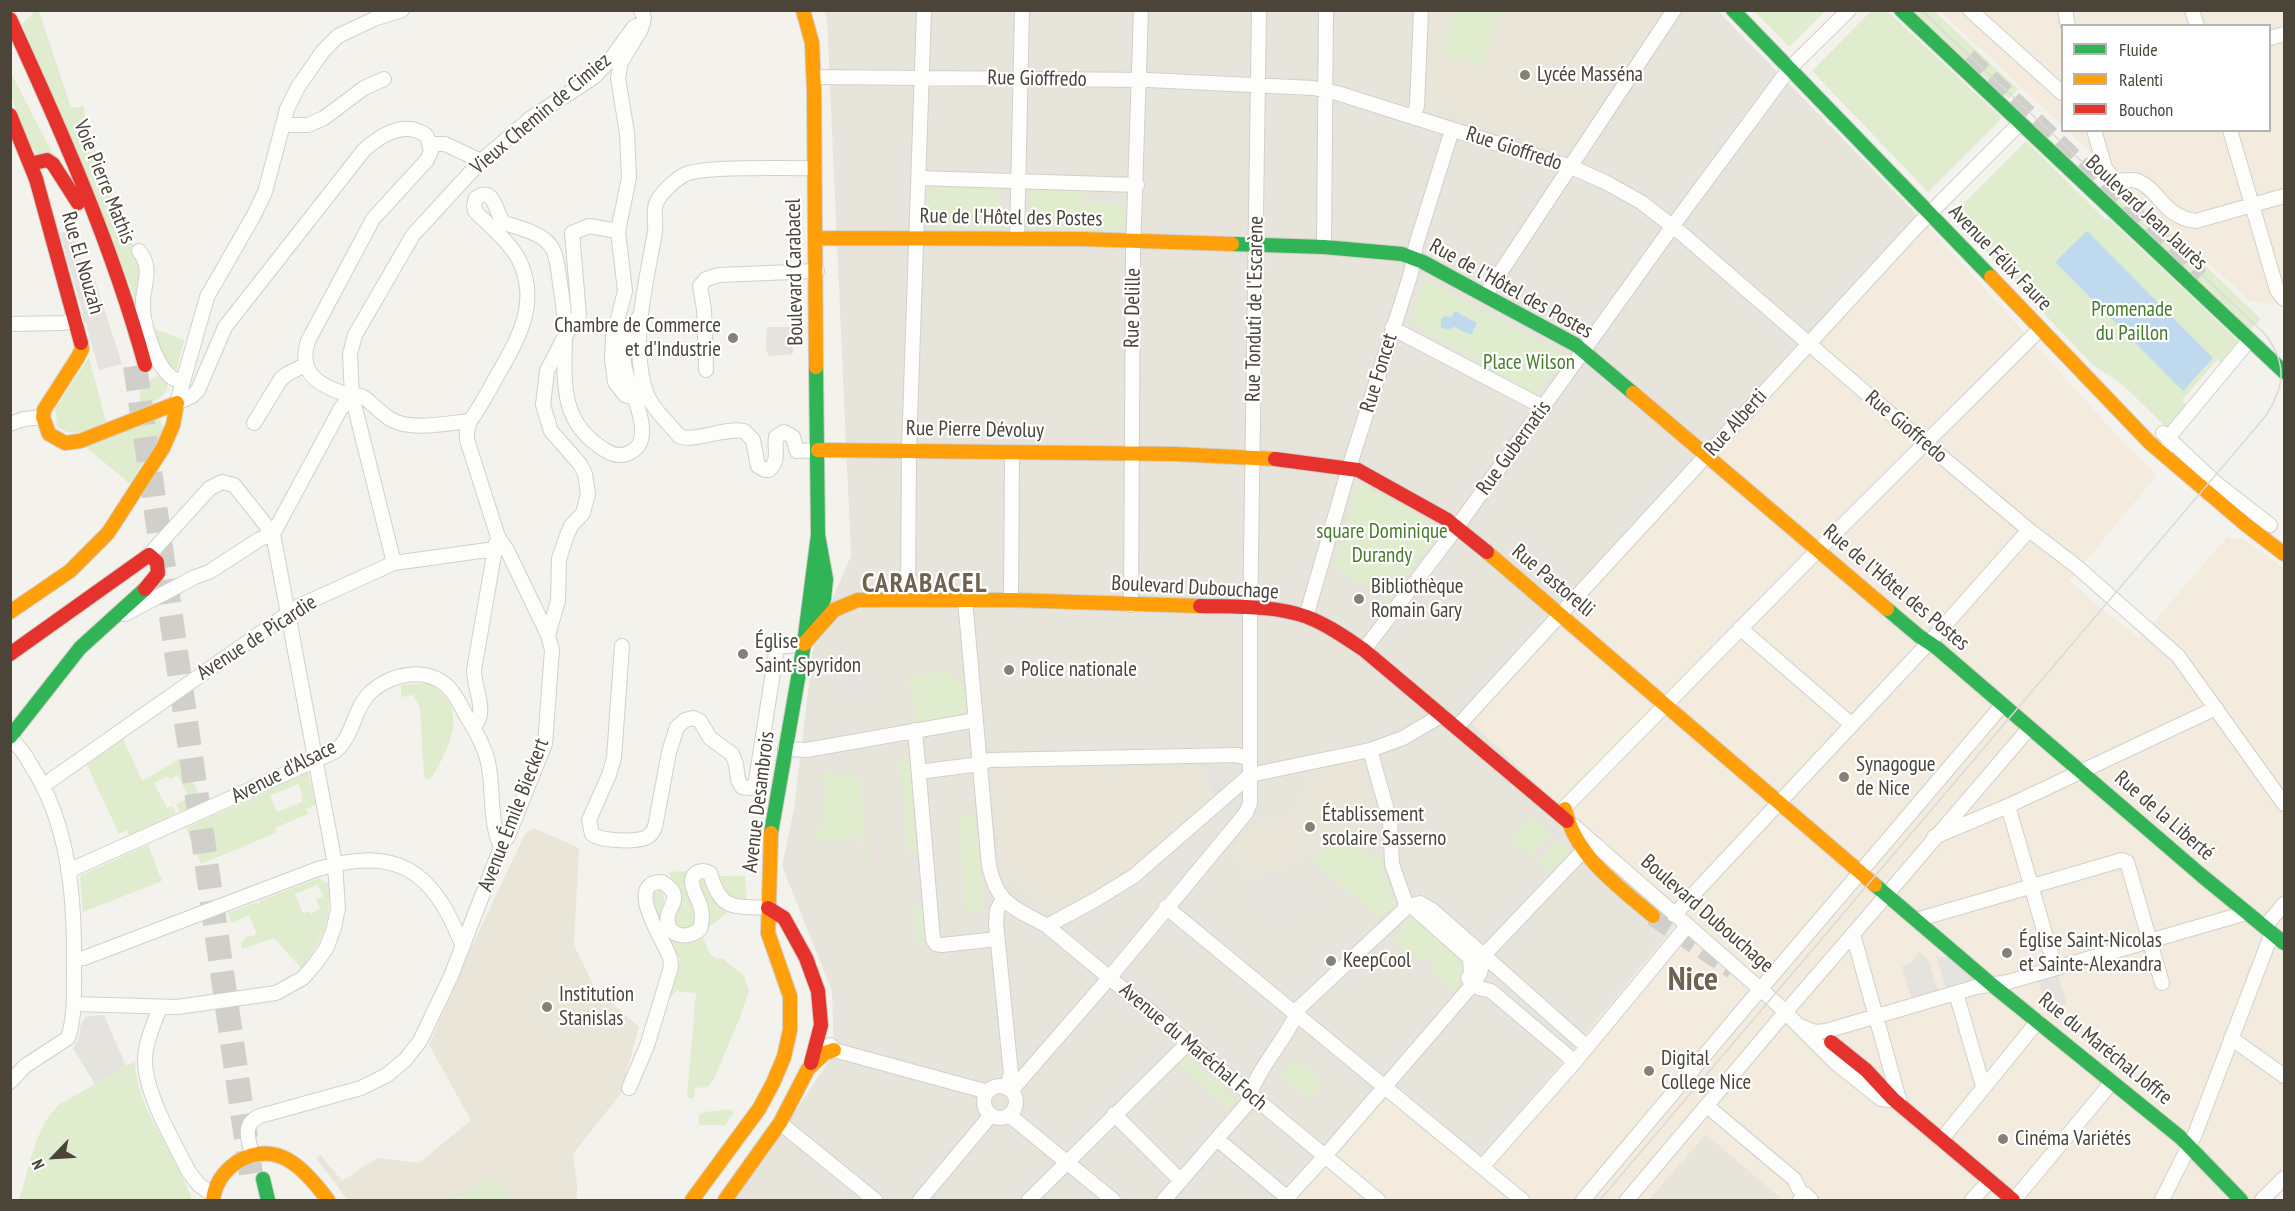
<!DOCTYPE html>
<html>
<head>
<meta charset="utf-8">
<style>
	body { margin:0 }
	#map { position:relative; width:2295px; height:1211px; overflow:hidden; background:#f3f2ed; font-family:"PT Sans Narrow",sans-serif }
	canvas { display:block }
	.frame { position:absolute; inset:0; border:12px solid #4a4439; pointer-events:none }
	.legend { position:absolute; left:2061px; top:24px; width:210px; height:108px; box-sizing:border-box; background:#fff; border:2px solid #b7b4b0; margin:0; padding:8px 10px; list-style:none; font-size:18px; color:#4a4439 }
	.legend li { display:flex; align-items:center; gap:12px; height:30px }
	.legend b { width:30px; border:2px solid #b7b4b0 }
	.north { position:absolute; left:24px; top:1127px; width:60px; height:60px; -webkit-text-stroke:4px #fff; paint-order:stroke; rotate:245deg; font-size:16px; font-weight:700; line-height:24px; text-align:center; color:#4a4439 }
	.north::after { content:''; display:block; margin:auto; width:21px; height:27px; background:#4a4439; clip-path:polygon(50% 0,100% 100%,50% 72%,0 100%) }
</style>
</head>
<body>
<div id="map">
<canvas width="2295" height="1211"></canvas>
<div class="frame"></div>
<ul class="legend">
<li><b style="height:8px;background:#30b455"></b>Fluide</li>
<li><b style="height:8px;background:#ff9f0a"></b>Ralenti</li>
<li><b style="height:8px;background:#e5322d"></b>Bouchon</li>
</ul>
<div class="north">N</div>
</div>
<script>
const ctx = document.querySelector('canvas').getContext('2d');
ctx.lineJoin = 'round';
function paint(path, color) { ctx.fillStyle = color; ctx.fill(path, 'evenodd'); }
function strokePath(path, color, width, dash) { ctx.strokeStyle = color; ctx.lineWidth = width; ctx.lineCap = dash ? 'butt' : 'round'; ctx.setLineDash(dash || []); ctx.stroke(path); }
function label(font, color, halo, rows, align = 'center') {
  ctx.font = font + ' "PT Sans Narrow",sans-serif'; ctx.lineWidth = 4.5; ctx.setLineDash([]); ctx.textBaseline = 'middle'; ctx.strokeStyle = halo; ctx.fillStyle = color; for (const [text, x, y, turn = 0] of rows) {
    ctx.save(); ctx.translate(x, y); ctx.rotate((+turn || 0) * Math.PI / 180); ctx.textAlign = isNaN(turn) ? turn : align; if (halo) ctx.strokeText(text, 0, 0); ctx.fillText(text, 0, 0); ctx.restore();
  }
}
paint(new Path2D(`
	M824,11H1718L1926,224L1470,721L1682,918L1480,1162L1291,1200H732L771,1147L834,1054L832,991L782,866L794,809L814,641L851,556L827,19Z
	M1706,1134L1783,1200H1648Z`), '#e7e4dc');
paint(new Path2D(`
	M1940,11H2284V305L2250,301L2068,131L2270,130V26H2062V125Z
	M1926,224L2123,442L2157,475L2069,581L2139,639L2228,536L2233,539H2242L2284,568V1186L2271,1200H2004L1993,1191L1985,1200H1783L1706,1134L1648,1200H1291L1390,1085L1480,1162L1681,918L1469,721Z`), '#f2ebde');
paint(new Path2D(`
	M1429,11H1664L1569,154L1465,121V119L1428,106Z
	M1364,760L1381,821L1249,884L1227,855L1256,821L1274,820L1293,808L1302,790L1303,773Z
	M1192,765L1194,768L1220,765L1227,785L1216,798L1206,802V805L1139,866L1100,891L1052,916L1005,874L997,833L991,767L1107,766L1110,771L1123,766L1125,767Z
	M534,828L579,848L574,945L595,988L639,1027L625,1077V1088L573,1154L577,1185V1200H348L316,1158L320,1154L342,1181L377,1158L419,1163L471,1120L429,1045L473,944L525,834Z`), '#e9e5d9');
paint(new Path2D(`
	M1910,10L1934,11L2018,89L2009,99Z
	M35,11H39L71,108L83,106C91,145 106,184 123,221C130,236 134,250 144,263L138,305L22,24Z
	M1454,11H1500L1482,66L1442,54Z
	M1754,11H1825L1789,47Z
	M1871,11H1887L2002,118L1928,192L1812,71Z
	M10,71L55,158L39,156L30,146L11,97Z
	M2026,141L2106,220L2108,218L2240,343L2221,362L2217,360L2182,400L2186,405L2167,428L2124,386L2092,364L1951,216Z
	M2121,186L2261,319L2249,331L2109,199V192L2113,195Z
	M934,187L1000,188V229L932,227L927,221V196Z
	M1030,188L1083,189V204H1124L1125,230L1031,228Z
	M1425,278L1565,355L1536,395L1411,323Z
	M150,327L184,340L177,369L168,371Z
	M89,357L106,422C90,428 72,440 57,426L55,409Z
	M154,358C174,389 174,391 141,410L139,384L158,376Z
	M159,419L164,429L130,484L85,446Z
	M1362,485L1438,526L1439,531L1391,601L1333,568L1357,486Z
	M951,671V679L963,678L966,715L917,724L908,676Z
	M432,683C438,690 450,700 452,709C458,733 442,761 430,780L424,777L420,708L413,695L401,697V685Z
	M123,739L142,781L181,758L203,802L180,812L176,804L186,799L188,796L178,775L170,779L168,776L154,783L167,808L172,806L176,814L129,836L127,830L119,834L87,765Z
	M908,757L917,853H908L900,758Z
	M833,771L835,777L859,772L867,858L863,859L860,837L820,842L819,839H816V831H820L821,820L824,816V809L821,807L825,787L819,773Z
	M308,772L316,805L306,809L308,814L275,828L276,833L201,864L186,828ZM298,784L303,796L301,797L302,802L277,812L270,796Z
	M975,814L984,909L966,911L958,816Z
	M1532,817L1549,832L1550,836L1531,857L1510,839L1528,818Z
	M1350,838L1367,855L1369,853L1375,858L1382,855L1383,870L1396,904L1380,919L1309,857Z
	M1560,841L1567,848L1566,857L1552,871L1549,868L1546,871L1538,863L1556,842Z
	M148,845L162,881L83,912L80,876Z
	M687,871L697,913L696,924L687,930L676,927L673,922L677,900L669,872Z
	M707,875L712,894L728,912L709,927L696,877Z
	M714,876H745L747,902L728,900Z
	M319,878L329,884C332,917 323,944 301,968L274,938L242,949L241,942L245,940L244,938L255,935L256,932L249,915L232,923L227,913L257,902L259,906V901ZM317,885L324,896L316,899L320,908L311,914L309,911L303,913L295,894Z
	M653,888L663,890C666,903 660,915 664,930L691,939L703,938L710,954L717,959L722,958L744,976L749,990L741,1015L713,1081L708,1087L695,1088L694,1098H687L696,993L676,991L664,1004L680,959C669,942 647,909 653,888Z
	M912,907H922L925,945L916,946Z
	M1413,918L1419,919L1468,960L1469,974L1453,992L1450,990V985L1431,973L1435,967L1425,958L1420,963L1390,938Z
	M1186,1056L1236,1099L1228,1109L1178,1064Z
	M1294,1059L1307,1069L1311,1066L1318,1072L1315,1076L1324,1083L1309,1099L1281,1075Z
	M135,1061C135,1108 178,1156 192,1200H19C29,1170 35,1125 60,1104Z
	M730,1109L733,1111V1114L725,1125H699V1115L705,1112Z
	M496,1176L510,1200H451Z`), '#dfedce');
paint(new Path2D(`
	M72,230L84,271L91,269L122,364L99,370L60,233Z
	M767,327H792L793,354L768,356L766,347Z
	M862,674L869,680L874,698L841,699L842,675Z
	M1220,765L1227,785L1215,797L1204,766Z
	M1279,873L1314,903L1304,910L1301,906L1276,922L1264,903L1257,907L1254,904L1262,896L1258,885Z
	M1919,951L1929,961L1938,992L1912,1000L1902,966L1911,963Z
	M1936,956L1955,959L1975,982L1947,990Z
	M2058,975L2067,1004L2054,1008L2046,1005L2038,981Z
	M104,1015L126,1066L95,1084L73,1048L79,1038L81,1024L85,1018L89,1016Z`), '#e5e3de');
paint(new Path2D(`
	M2087,231L2213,358L2183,391L2055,262Z
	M1455,311L1477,323L1471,335L1454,327L1447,330L1441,327V319L1446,316L1451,317Z`), '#bfdaef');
strokePath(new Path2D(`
	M1653,916L1733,969`), '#d1cfc9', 20, [20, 10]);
strokePath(new Path2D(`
	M1967,58L2199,278`), '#d1cfc9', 21, [21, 10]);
strokePath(new Path2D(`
	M135,366L252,1181`), '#d1cfc9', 24, [24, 12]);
const street = new Path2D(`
	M1970,10L2062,93
	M2065,10L2068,26
	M2192,10L2197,26
	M2270,38L2284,34
	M814,77L1148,80L1313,88L1337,93L1571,167L1605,182L1641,202L1681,233L1867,394L2029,530L2076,566L2178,656L2284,804
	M1413,117L1417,106L1421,10
	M283,125H308L324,118L364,88L384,79
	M2094,130L2105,168L2114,180
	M2230,130L2277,290L2284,299
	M430,144H445L481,161
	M815,168C792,169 700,165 684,175C675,180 660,193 656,204C653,212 656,223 655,231C647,282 630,338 645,389C650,407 668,422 679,436C692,443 725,427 744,431L753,440L758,466L765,470H769C780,460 774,449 776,437L784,432L793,437L797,451L818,450
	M919,178L1137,185
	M2114,180C2121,181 2131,179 2138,181C2160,190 2163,217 2196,221L2284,196
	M1017,239L1022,10
	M1324,247L1326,10
	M139,251C152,267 145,281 143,299C141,320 154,362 170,376C173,379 178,380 182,382
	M1486,294L1674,10
	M10,324L64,323L77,320
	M1392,328L1543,407
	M706,370L704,309L700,286L706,279L719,275L817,271
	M635,398L625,395L615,382L612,359L613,337L625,291L618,231L629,178L627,133L618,78L621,62L641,29L644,18L641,10
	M177,403L192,396L198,390L225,327L364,150C382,134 406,120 427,136L431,151L427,160L373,219L308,341C299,369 313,383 340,392C347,395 356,394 363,397C368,399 382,415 392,420C413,431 447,423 470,421
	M177,403L207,297L254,215L265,192L287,109L298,87L323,51L338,36L374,19L402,10
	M254,423L281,379L287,374L305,365
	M10,424L24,419L43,417
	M2163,433L2216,483L2270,525
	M2169,446L2168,438L2246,344
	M394,563L352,396L350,354L355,335L413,235L481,161L531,118L594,77L610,60L634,27L643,23
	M908,600L909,450L924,10
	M965,600L989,866C998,906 1014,907 1047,926L1378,1200
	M1011,600L1012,452
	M1131,605L1133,252L1141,10
	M125,614L195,577L209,572L260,539L273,534L341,408L352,396
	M1306,617L1349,468L1411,273L1416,245L1452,130
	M1740,628L1851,724
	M548,635L558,601L559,559L567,535L571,526L583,513L588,494L585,474L580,464L551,431L543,405L547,371L565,336L579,315L572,233L589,226L618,231
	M622,646L614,758L609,775L589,820L592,834C600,841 634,842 645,838C652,835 655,829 656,822L669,752L677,727L685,720L693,718L700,721L710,738L732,754L736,764L738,780L742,787L750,788L755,784L757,774L777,647L804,644
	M1364,650L1457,527L1680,216L1789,69L1849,10
	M473,727C489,714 474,689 474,670L496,543
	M1457,727L1918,225L2020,123
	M915,730L933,939L936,944L942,945L997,939
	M10,738C20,746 26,756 32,767C70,826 75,901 74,970C74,994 75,1016 68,1038L25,1066L10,1082
	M785,749L807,750L976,720
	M919,772L972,765L990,760L1237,755L1250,759
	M44,785L299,606L394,563L495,549
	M1566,806L1818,550L2039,330
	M2008,806L2055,968
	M1574,826L1775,1002L1836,1063L1881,1099L1891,1100
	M1934,837L2008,806L2216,708
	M1863,869L1999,709
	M68,871L334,752C354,738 353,707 372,691C393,673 426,667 447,686C456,694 461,707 467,717C476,731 484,745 488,762C494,790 489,822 501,847
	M1889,892L2026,732
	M1002,901L997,910L996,923L1011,1074L1006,1088
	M1166,907L1522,1200
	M1674,915L1935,636L2029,530
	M1916,920L2122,860L2127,862L2162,983
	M2268,923L2284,904
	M1047,926L1095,900L1134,876L1250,775L1370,750L1403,738L1442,715
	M1853,934L1900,1103
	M75,959L84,958L315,870C397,844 433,870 463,947
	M1488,959L1587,1047
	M1468,978L1471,973L1470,958L1417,911L1414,905L1420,903L1432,910L1480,952
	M1764,985L1858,875
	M1479,988L1491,991L1568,1056L1573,1064
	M1956,993L1983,1086
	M74,1004L177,1007L276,993L303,978L315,964L326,949L334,928L338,908L335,864L273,534L234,485L222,482L210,488L149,555
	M160,1007C154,1024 145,1042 145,1061C145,1093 174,1143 189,1172L198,1184L213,1195
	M1789,1008L1885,897
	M1800,1026L1815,1032L1826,1031L1976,987L2008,982L2246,913
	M2231,1038L2284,1076
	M830,1045L834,1050L988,1092
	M984 1102a16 16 0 1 1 32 0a16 16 0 1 1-32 0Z
	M629,1088L647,1046L671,967C670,964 671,961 670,958C667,945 622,882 662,882C666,885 671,888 673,892C677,901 670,907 668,915C664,936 687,941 700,929C702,922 703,916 701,909C700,899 685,882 696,873C701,870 706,871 710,873C721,911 732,906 768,908
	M1011,1091L1110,977L1246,813L1250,803V624L1259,10
	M1707,1106L1794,1179L1799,1189
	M1114,1114L1181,1181
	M1009,1115L1113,1200
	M780,1123L875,1200
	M1217,1139L1290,1200
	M1941,1140L2038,1021
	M252,1155C248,1138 242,1124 260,1116L361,1088L387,1075L405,1060L420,1041L451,976L501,847L508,836L545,744L552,650L548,635L508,552L498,537L467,440V431L470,421C481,406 489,390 498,374C520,337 540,300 518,258C508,240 489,226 475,211L474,206L476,198C495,185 495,213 504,223C519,228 544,233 552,248C558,258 558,271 560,283C563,301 565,319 565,337C564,383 560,423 605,450C614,456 625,457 634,450C656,434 627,386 624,364C623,357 624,340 627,333C629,327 637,320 641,315
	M1482,1167L1573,1064L1687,926
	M920,1200L991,1115
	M1029,1200L1188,1043
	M1164,1200L1247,1104C1256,1068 1286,1041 1300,1007L1405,909V901L1392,864L1390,821L1370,750
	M1285,1200L1325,1156L1474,983L1480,973L1484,955L1584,850L1600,848
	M1583,1200L1757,993
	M1627,1200L1783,1015
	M1800,1200L1805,1194L1811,1200
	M1972,1200L1989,1181
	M2014,1200L2112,1082
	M2162,1200L2195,1134L2272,933
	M2262,1200L2284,1178`);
const fast = new Path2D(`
	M1733,10L1991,277
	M1901,10L2284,372
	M1232,244L1324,247L1402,254L1423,262L1576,345L1633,393
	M1887,609L1919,636L1937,648L2201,875L2284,943
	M815,623L824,599L826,579L818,535L816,367
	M10,737L80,648L145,589
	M771,833L804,644L818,535
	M1875,885L1991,984L2180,1137L2241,1200
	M263,1179L268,1200`);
const slow = new Path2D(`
	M803,10L812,43L814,90L816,367
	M816,238L1080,239L1232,244
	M1991,277L2150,443L2245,524L2284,554
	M1633,393L1887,609
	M818,450L1174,454L1275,459
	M1487,552L1875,885
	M10,612L70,571L108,533L163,448L173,425L177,403L80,441L65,443L49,434L43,417L44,410L78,357L82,349L81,343
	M804,644L834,610L858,600H1011L1200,606
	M1565,809C1575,856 1618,886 1653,916
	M213,1200C215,1184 224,1171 237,1162C278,1138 304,1169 328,1200
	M692,1200L759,1109L773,1083L784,1057L790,1030V996L768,933L771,833
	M725,1200L780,1123L808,1069L825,1053L834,1050`);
const jam = new Path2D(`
	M10,19C62,132 112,245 145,365
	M10,115L36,179L81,343
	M30,164L47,160L53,164L78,203
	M1275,459L1358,470L1446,519L1487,552
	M1200,606C1235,607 1274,605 1307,617C1328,625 1346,638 1364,650L1567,821
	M10,654L149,555L157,562L158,573L145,589
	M768,908L784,918L806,958L818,991L821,1025L811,1063
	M1831,1042L1866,1070L1893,1099L2013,1200`);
strokePath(street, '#d1d0cb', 16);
strokePath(fast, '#d2cfc4', 16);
strokePath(slow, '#d2cfc4', 16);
strokePath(jam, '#d2cfc4', 16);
strokePath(street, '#fdfdfc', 14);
strokePath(fast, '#30b455', 14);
strokePath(slow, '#ff9f0a', 14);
strokePath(jam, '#e5322d', 14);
strokePath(new Path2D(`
	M1600,1200L2264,418C2285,388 2288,364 2265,334L1921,10`), '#dadad9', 1.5);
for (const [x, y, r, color] of [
	[1525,75,6,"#858178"],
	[733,338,6,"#858178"],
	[1359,599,6,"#858178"],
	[743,654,6,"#858178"],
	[1009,670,6,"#858178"],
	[1844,777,6,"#858178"],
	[1310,827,6,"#858178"],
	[2007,953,6,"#858178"],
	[1331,961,6,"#858178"],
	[547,1007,6,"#858178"],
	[1649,1071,6,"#858178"],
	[2003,1139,6,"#858178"]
]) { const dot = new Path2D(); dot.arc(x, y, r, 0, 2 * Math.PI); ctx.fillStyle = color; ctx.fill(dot); strokePath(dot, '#fff', 2); }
label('21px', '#4a4439', '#fff', [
	["Lycée Masséna",1537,75],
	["Chambre de Commerce",721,326,"right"],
	["et d'Industrie",721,350,"right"],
	["Bibliothèque",1371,587],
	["Romain Gary",1371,611],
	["Église",755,642],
	["Saint-Spyridon",755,666],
	["Police nationale",1021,670],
	["Synagogue",1856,765],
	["de Nice",1856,789],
	["Établissement",1322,815],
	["scolaire Sasserno",1322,839],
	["Église Saint-Nicolas",2019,941],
	["et Sainte-Alexandra",2019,965],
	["KeepCool",1343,961],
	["Institution",559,995],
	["Stanislas",559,1019],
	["Digital",1661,1059],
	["College Nice",1661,1083],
	["Cinéma Variétés",2015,1139]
], 'left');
label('21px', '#4a4439', '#fff', [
	["Rue Gioffredo",1037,79,1],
	["Vieux Chemin de Cimiez",541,114,-40],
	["Rue Gioffredo",1514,149,18],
	["Voie Pierre Mathis",104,182,68],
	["Boulevard Jean Jaurès",2146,213,43],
	["Rue de l'Hôtel des Postes",1011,218,1],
	["Avenue Félix Faure",2000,258,46],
	["Rue El Nouzah",82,263,74],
	["Boulevard Carabacel",795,272,-91],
	["Rue de l'Hôtel des Postes",1511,289,29],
	["Rue Delille",1133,308,-89],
	["Rue Tonduti de l'Escarène",1255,309,-89],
	["Rue Foncet",1379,373,-73],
	["Rue Alberti",1736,423,-48],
	["Rue Gioffredo",1906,427,40],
	["Rue Pierre Dévoluy",975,430,1],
	["Rue Gubernatis",1514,448,-54],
	["Rue Pastorelli",1553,581,40],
	["Boulevard Dubouchage",1195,588,3],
	["Rue de l'Hôtel des Postes",1896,588,40],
	["Avenue de Picardie",257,638,-33],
	["Avenue d'Alsace",284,772,-27],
	["Avenue Desambrois",759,802,-83],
	["Avenue Émile Bieckert",514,815,-69],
	["Rue de la Liberté",2164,816,41],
	["Boulevard Dubouchage",1707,914,41],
	["Avenue du Maréchal Foch",1193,1047,40],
	["Rue du Maréchal Joffre",2105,1049,39]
]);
label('21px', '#467c2b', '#fff', [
	["Promenade",2132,310],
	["du Paillon",2132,334],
	["Place Wilson",1529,363],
	["square Dominique",1382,532],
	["Durandy",1382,556]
]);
ctx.letterSpacing = '1.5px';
label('bold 27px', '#6d6350', '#fff', [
	["CARABACEL",925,584]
]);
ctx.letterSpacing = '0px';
label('bold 33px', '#6d6350', '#fff', [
	["Nice",1693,981]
]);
</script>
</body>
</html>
